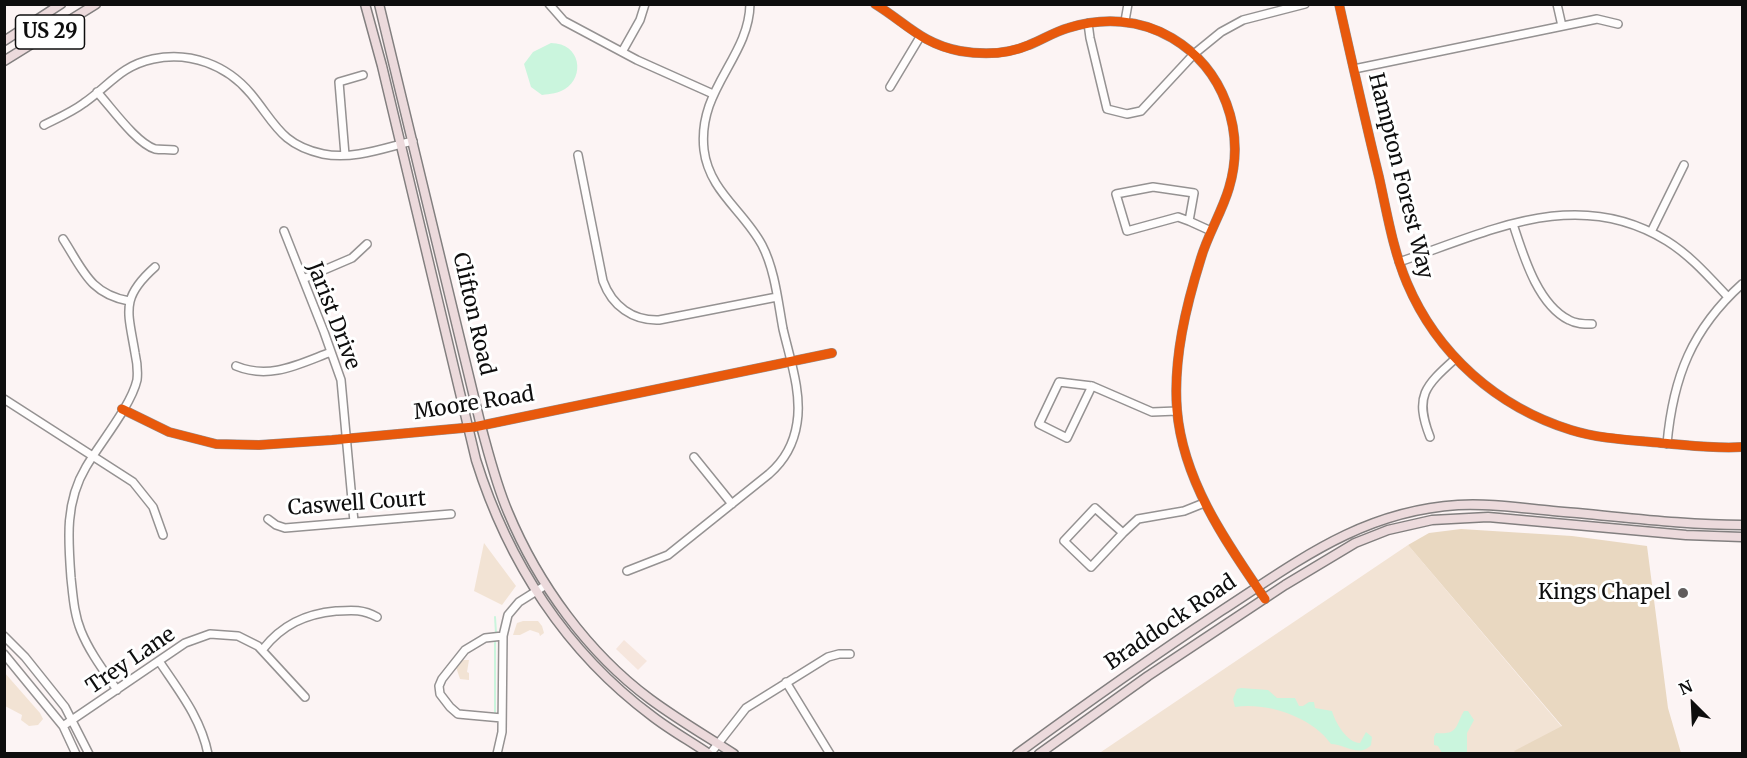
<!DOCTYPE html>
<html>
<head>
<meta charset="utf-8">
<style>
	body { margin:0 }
	#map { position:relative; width:1747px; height:758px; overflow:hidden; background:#fcf4f4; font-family:Merriweather,serif }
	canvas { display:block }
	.frame { position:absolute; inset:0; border:6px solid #0e0e0e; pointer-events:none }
	.north { position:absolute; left:1663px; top:674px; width:60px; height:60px; -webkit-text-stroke:4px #fff; paint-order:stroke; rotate:336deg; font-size:16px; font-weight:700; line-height:24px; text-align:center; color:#0e0e0e }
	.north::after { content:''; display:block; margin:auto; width:21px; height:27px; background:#0e0e0e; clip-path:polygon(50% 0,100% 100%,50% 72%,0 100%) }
</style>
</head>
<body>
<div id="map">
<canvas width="1747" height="758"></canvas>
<div class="frame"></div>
<div class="north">N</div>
</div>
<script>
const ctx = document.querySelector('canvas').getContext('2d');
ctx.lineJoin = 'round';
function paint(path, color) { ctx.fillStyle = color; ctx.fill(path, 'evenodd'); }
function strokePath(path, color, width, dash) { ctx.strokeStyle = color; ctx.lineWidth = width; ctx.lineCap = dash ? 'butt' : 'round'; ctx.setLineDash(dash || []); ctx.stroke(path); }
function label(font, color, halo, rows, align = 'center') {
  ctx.font = font + ' Merriweather,serif'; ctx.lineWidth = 6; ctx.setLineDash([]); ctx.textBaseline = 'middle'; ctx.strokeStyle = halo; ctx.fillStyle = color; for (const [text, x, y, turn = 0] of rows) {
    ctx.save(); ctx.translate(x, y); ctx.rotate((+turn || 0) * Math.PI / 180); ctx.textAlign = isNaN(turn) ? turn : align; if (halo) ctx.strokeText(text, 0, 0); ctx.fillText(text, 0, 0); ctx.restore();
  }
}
paint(new Path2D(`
	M484,543L516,586L502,605L474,591Z
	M1408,545L1562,727L1515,751L1516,753L1098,754Z
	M523,621H538L542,626L544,633L540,636L539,633L530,630L520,635H513L517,623Z
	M462,660H469L467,672L469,673V680L460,679L456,667Z
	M4,672L40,713L43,719L38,725L29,726L21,720L22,715L5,706Z`), '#f2e3d4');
paint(new Path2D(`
	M1461,529L1572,536L1647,546L1668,708L1681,753H1516L1514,751L1562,726L1408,545L1429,533Z`), '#e9d8c1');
paint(new Path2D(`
	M624,640L647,661L638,670L616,649Z`), '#f6e6dd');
paint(new Path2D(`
	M551,43C581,43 585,77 565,89C559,93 550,94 542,95L531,87L524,64L533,52Z
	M1241,688L1268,690L1277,698H1295L1299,706H1303L1309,702H1314L1315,708L1332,711C1335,722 1347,743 1360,743L1366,732L1372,737L1371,745C1360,758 1344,744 1331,744C1312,717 1267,702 1235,707L1233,699L1237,689Z
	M1464,711H1468L1474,720L1467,733V753H1442L1438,746L1434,745V737L1436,733C1459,735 1455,726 1464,711Z`), '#caf5dd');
strokePath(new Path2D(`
	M495,617L496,633
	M495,712V639`), '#caf5dd', 2);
const minor = new Path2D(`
	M549,4L564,21L637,60L713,94
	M875,4C906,23 922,44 960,51C983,55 1008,54 1029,45C1042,40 1054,32 1068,28C1103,17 1140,19 1172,38C1224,69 1246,131 1229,188C1222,212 1208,234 1201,258C1186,306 1173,359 1177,410C1183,481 1226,542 1265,599
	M1339,4C1352,62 1365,120 1379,177C1387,213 1393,250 1407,283C1437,354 1497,407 1571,430C1600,439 1631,440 1661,443C1688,445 1715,449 1742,447
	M1557,4L1562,26
	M1125,21L1128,4
	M1088,23L1090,38L1107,109L1127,114L1141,111L1194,54L1221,32L1243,20L1305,4
	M622,52L640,20L645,4
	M1354,69L1597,19L1618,24
	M890,87L920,37
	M97,92C111,107 136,143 155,149C161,150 168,149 174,150
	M44,125C58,118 72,112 84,103C109,86 120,66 153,59C190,51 227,65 251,94C275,123 281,145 323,154C353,160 384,148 413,141
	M345,155L339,82L363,75
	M578,155L603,281C612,306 633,321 659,320L777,297
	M1153,187L1194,193L1189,221L1178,217L1127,231L1116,194Z
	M1189,221L1211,231
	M1513,224C1523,254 1537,304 1569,320C1576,324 1584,324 1592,324
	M284,231L324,332L341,380L354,522
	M1651,232L1684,165
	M63,239C83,270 90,294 129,301
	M1399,262C1488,232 1577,185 1667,241C1691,256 1709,277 1728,297
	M303,279L352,258L367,244
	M236,366C270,380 299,364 331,352
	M1059,382L1092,386L1067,438L1039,424Z
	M1092,386L1152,412L1177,411
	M4,399L133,482L153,507L163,535
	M122,409L169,432L216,444L259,445L332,440L474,427L832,353
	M1430,437C1414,396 1425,386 1455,359
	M1667,444C1673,377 1692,329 1742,284
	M694,457L732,504
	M1095,508L1123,533L1091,567L1064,541Z
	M268,519L276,525L285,528L451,514
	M1123,533L1138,519L1184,511L1204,503
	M627,571L668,555L769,474C784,461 794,443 797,423C802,393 790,359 783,329C778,302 775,270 762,245C744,211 709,191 704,150C697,89 749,58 750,4
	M4,636L25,657L65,707L89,754
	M263,649C282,625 305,614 336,611C352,610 363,609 377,617
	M4,654L63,726L76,754
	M159,661C179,691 201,718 208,754
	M786,682L830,754
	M117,690C104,671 90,653 81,631C74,614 73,596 71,578C68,539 65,502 86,467C100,443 131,406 137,380C138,371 137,362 135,353C128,311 120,298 155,267
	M502,718L458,714L450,707L440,694L439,686L442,679L465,650L485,638L503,636
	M63,726L185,643L210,634L238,636L258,646L305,697
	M497,754L502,732L503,636L508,615L519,602L546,585
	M710,754L746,708L828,657L839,654H850`);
const major = new Path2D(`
	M365,4L382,66L476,460C508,562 566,652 652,716C670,730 690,741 709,754
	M379,4L481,426C489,455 496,484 508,512C538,584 588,653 650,699C677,719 706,736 734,754
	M4,41L61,4
	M4,61L96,4
	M1017,754C1084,705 1152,657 1221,611C1298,561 1362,511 1458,505C1489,503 1521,508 1553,511C1616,516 1679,525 1742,525
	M1039,754L1148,676L1285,585L1355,543L1388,530L1432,520L1488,517L1686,535L1742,537`);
strokePath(minor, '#959292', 10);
strokePath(major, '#827f7f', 11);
strokePath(minor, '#fffdfd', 7);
strokePath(major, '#ecdadc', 8);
strokePath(new Path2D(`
	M875,4C906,23 922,44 960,51C983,55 1008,54 1029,45C1042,40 1054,32 1068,28C1103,17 1140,19 1172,38C1224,69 1246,131 1229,188C1222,212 1208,234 1201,258C1186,306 1173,359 1177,410C1183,481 1226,542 1265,599
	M1339,4C1352,62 1365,120 1379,177C1387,213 1393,250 1407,283C1437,354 1497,407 1571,430C1600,439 1631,440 1661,443C1688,445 1715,449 1742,447
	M122,409L169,432L216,444L259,445L332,440L474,427L832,353`), '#e8590c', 9);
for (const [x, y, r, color] of [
	[1683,593,6,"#615e5e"]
]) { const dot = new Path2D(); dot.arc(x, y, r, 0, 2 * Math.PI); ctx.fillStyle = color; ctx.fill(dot); strokePath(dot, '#fff', 2); }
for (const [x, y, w] of [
	[50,32,69]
]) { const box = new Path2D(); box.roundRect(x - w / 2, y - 17, w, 34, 4.5); ctx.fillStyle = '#fff'; ctx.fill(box); strokePath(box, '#0e0e0e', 1.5); }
label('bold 20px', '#0e0e0e', null, [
	["US 29",50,32]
]);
label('21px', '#0e0e0e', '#fff', [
	["Hampton Forest Way",1400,176,76],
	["Clifton Road",473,314,77],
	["Jarist Drive",333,316,69],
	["Moore Road",474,404,-9],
	["Caswell Court",357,504,-4],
	["Braddock Road",1171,623,-34],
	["Trey Lane",131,661,-34]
]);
label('21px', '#0e0e0e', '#fff', [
	["Kings Chapel",1671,593]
], 'right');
</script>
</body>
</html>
